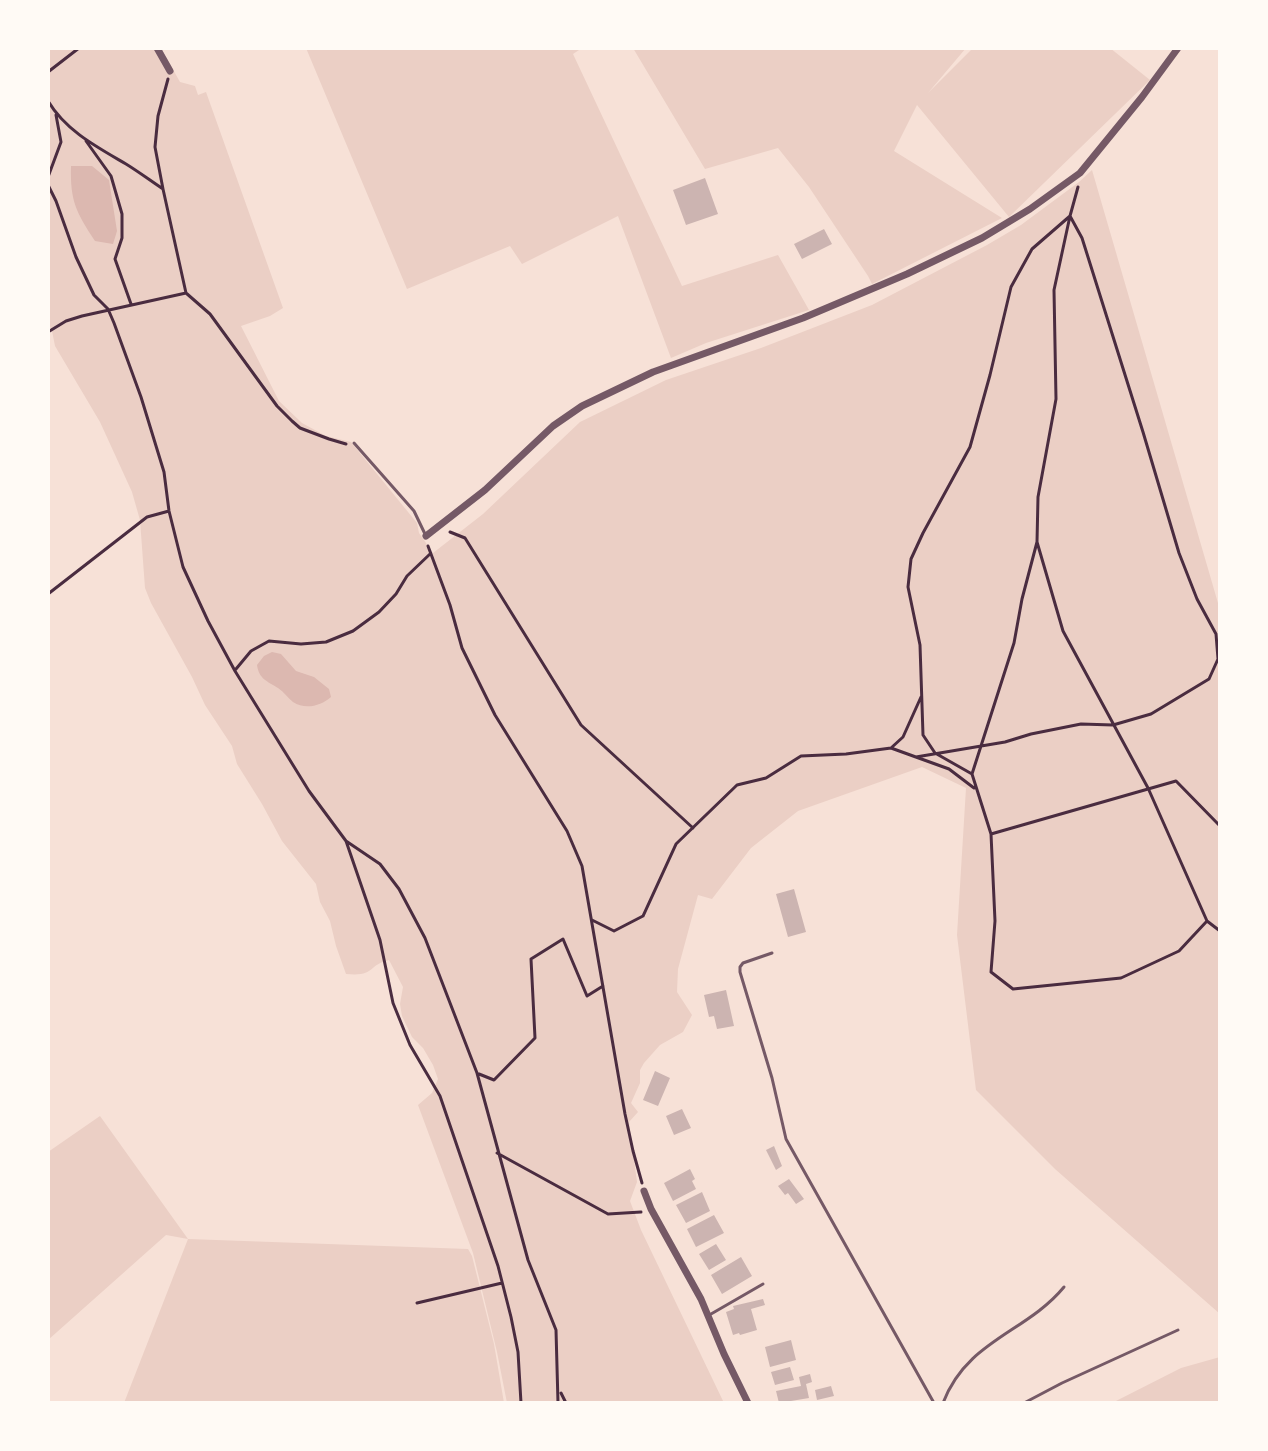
<!DOCTYPE html>
<html>
<head>
<meta charset="utf-8">
<style>
	body { margin:0 }
	#map { position:relative; width:1268px; height:1451px; overflow:hidden; background:#f7e1d7; font-family:"Fira Sans Condensed",sans-serif }
	canvas { display:block }
	.frame { position:absolute; inset:0; border:50px solid #fffaf5; pointer-events:none }
</style>
</head>
<body>
<div id="map">
<canvas width="1268" height="1451"></canvas>
<div class="frame"></div>
</div>
<script>
const ctx = document.querySelector('canvas').getContext('2d');
ctx.lineJoin = 'round';
function paint(path, color) { ctx.fillStyle = color; ctx.fill(path, 'evenodd'); }
function strokePath(path, color, width, dash) { ctx.strokeStyle = color; ctx.lineWidth = width; ctx.lineCap = dash ? 'butt' : 'round'; ctx.setLineDash(dash || []); ctx.stroke(path); }
paint(new Path2D(`
	M48,48H161L180,82L195,86L198,95L206,92L283,308L270,316L241,326L279,401L302,423L326,436L351,442L417,523L419,533L433,553L483,514L580,422L666,380L761,348L872,305L987,245L1021,225L1079,182L1092,170L1220,610V1314L1055,1169L976,1090L957,935L966,788L922,767L798,811L751,848L712,899L698,895L678,969L677,992L692,1015L683,1032L660,1045L644,1063L640,1070V1083L631,1103L638,1112L629,1122L637,1182L630,1201L641,1230L724,1403H507L497,1352L473,1253L418,1105L432,1093L438,1079L433,1065L423,1048L412,1037L402,1016L400,1004L403,987L389,960C367,965 376,977 346,974L336,946L330,921L320,902L316,884L282,841L262,804L237,764L232,746L205,705L192,677L151,603L145,588L140,520L132,492L100,422L55,346L52,331L48,322Z
	M306,48H582L573,54L682,286L778,255L809,310L706,343L671,358L618,216L522,264L510,246L407,289Z
	M633,48H966L928,93L973,48H1110L1150,80L1009,217L917,105L894,151L1002,218L872,284L868,276L809,187L778,148L705,169Z
	M100,1116L188,1239L468,1249L472,1256L494,1344L504,1403H124L188,1239L166,1235L48,1340V1152Z
	M1220,1357V1403H1112L1181,1368Z`), '#ebcfc5');
paint(new Path2D(`
	M71,166H92L109,180L117,231L113,244L95,241C76,212 70,201 71,166Z
	M272,652L281,654L296,671L314,677L329,689L331,697C321,706 305,710 293,702C288,698 284,692 278,688C267,681 259,679 257,665L264,656Z`), '#dcb8b0');
paint(new Path2D(`
	M705,178L718,214L686,225L673,190Z
	M824,229L832,244L802,259L794,244Z
	M794,889L806,932L788,937L776,894Z
	M726,990L734,1026L717,1029L714,1016L709,1017L704,995Z
	M655,1071L670,1078L658,1106L643,1100Z
	M682,1109L691,1128L674,1135L666,1116Z
	M774,1146L782,1166L776,1170L766,1150Z
	M690,1169L695,1179L692,1181L696,1189L673,1201L664,1183Z
	M789,1179L804,1199L796,1204L788,1193L785,1195L778,1186Z
	M702,1192L710,1211L686,1223L676,1205Z
	M714,1215L724,1233L696,1247L687,1229Z
	M716,1244L726,1260L709,1270L699,1254Z
	M741,1257L752,1276L722,1294L711,1275Z
	M763,1299L765,1305L751,1309L757,1330L740,1335L739,1333L733,1335L726,1312L734,1309L733,1306Z
	M791,1340L796,1360L770,1367L765,1347Z
	M790,1367L794,1380L775,1385L771,1372Z
	M810,1374L812,1382L806,1384L809,1398L779,1403L776,1391L801,1386L799,1377Z
	M831,1386L834,1396L817,1400L815,1390Z`), '#ccb4b1');
strokePath(new Path2D(`
	M48,72L79,48
	M48,101C66,131 97,147 126,164C139,172 151,181 163,189L186,293L210,314L277,406L292,421L300,428L329,439L346,444
	M86,141L111,176L122,214V238L115,259L131,304
	M48,177L61,142L56,115
	M48,185L56,201L76,257L94,295L108,309L114,323L141,397L164,472L169,511L183,567L208,621L235,671L309,791L346,841L380,940L393,1003L410,1045L440,1096L498,1266L511,1317L518,1352L521,1403
	M1078,187L1070,216L1054,290L1056,399L1038,497L1037,542L1063,631L1148,788L1207,921L1220,931
	M163,189L155,147L158,116L168,79
	M48,332L66,321L82,316L186,293
	M450,532L465,538L581,725L693,828
	M1037,542L1022,599L1014,643L972,774L991,834L995,921L991,972L1013,989L1121,978L1179,951L1207,921
	M428,546L450,605L462,648L495,715L567,831L582,866L625,1114L633,1151L642,1183
	M48,594L147,517L169,511
	M236,669L251,651L269,641L301,644L326,642L353,631L379,612L396,594L407,576L430,554
	M891,748L903,737L921,697
	M916,757L1005,742L1031,734L1081,724L1113,725L1151,714L1209,679L1218,659L1216,634L1197,599L1179,553L1143,432L1082,238L1070,216
	M972,774L935,753L923,735L920,645L908,587L911,559L923,533L970,447L990,375L1011,287L1032,249L1070,216
	M991,834L1176,781L1220,826
	M346,841L380,864L399,889L425,938L477,1073L528,1260L556,1330L558,1403
	M592,920L614,931L643,916L676,844L737,785L766,778L801,756L846,754L891,748L949,769L974,788
	M479,1074L494,1080L535,1038L531,959L563,939L587,996L603,986
	M497,1153L608,1214L641,1212
	M417,1303L502,1283
	M561,1393L566,1403`), '#4a2c40', 3);
strokePath(new Path2D(`
	M354,443L414,511L425,534
	M772,953L743,963L740,967V972L772,1078L786,1139L934,1403
	M711,1314L763,1284
	M943,1403C967,1340 1026,1333 1064,1287
	M1024,1403L1062,1383L1178,1330`), '#755966', 3);
strokePath(new Path2D(`
	M157,48L170,71
	M426,536L485,490L553,426L582,406L653,372L803,318L907,274L982,238L1030,209L1080,173L1142,97L1178,48
	M644,1191L651,1209L701,1299L724,1354L748,1403`), '#755966', 7);
</script>
</body>
</html>
